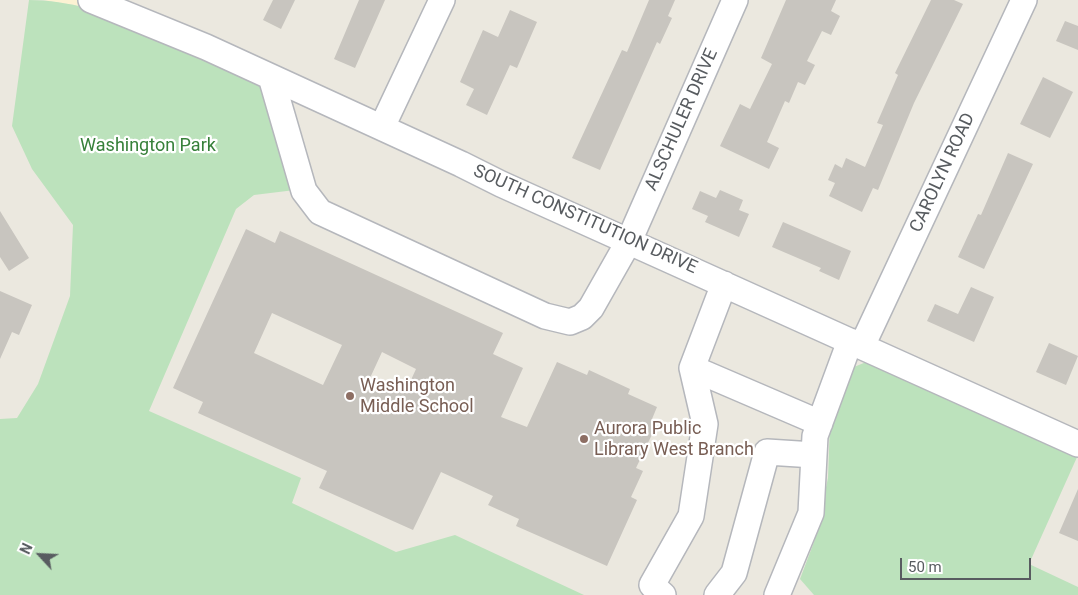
<!DOCTYPE html>
<html>
<head>
<meta charset="utf-8">
<style>
	body { margin:0 }
	#map { position:relative; width:1078px; height:595px; overflow:hidden; background:#ebe8df; font-family:Roboto,sans-serif }
	canvas { display:block }
	.north { position:absolute; left:15px; top:530px; width:50px; height:50px; -webkit-text-stroke:4px #fff; paint-order:stroke; rotate:295deg; font-size:14px; font-weight:700; line-height:20px; text-align:center; color:#585c60 }
	.north::after { content:''; display:block; margin:auto; width:18px; height:22px; background:#585c60; clip-path:polygon(50% 0,100% 100%,50% 72%,0 100%) }
	.scale { position:absolute; left:900px; top:558px; width:131px; height:22px; box-sizing:border-box; border:2px solid #585c60; border-top:0; padding-left:6px; font-size:15px; line-height:18px; white-space:nowrap; color:#585c60; -webkit-text-stroke:4px #fff; paint-order:stroke }
</style>
</head>
<body>
<div id="map">
<canvas width="1078" height="595"></canvas>
<div class="north">N</div>
<div class="scale">50 m</div>
</div>
<script>
const ctx = document.querySelector('canvas').getContext('2d');
ctx.lineJoin = 'round';
function paint(path, color) { ctx.fillStyle = color; ctx.fill(path, 'evenodd'); }
function strokePath(path, color, width, dash) { ctx.strokeStyle = color; ctx.lineWidth = width; ctx.lineCap = dash ? 'butt' : 'round'; ctx.setLineDash(dash || []); ctx.stroke(path); }
function label(font, color, halo, rows, align = 'center') {
  ctx.font = font + ' Roboto,sans-serif'; ctx.lineWidth = 4.5; ctx.setLineDash([]); ctx.textBaseline = 'middle'; ctx.strokeStyle = halo; ctx.fillStyle = color; for (const [text, x, y, turn = 0] of rows) {
    ctx.save(); ctx.translate(x, y); ctx.rotate((+turn || 0) * Math.PI / 180); ctx.textAlign = isNaN(turn) ? turn : align; if (halo) ctx.strokeText(text, 0, 0); ctx.fillText(text, 0, 0); ctx.restore();
  }
}
paint(new Path2D(`
	M43,0H80V6Z`), '#fcf2d3');
paint(new Path2D(`
	M29,0C106,0 193,50 260,86L295,190L254,195L236,209L149,411L301,478L292,503L396,552L455,535L584,595H0V419L17,418L38,384L70,296L73,225L32,169L12,126Z
	M871,360L1078,455L1029,564L1078,587V595H814L800,579L814,542L828,478L830,423L854,367Z`), '#bce2bc');
paint(new Path2D(`
	M273,0H295L281,29L263,20Z
	M359,0H385L355,68L334,59Z
	M649,0H675L668,16L672,18L660,44L657,42L600,170L572,158L622,50L627,52Z
	M786,0H836L831,11L840,16L831,35L822,31L807,61L815,65L805,85L798,82L789,103L785,101L767,142L779,148L769,169L720,146L740,104L750,109L772,64L761,58Z
	M931,0H954L963,4L914,103L878,190L873,188L862,212L829,196L835,183L828,180L835,164L842,168L846,158L865,167L883,125L877,123L898,75L895,73Z
	M510,10L537,22L517,68L510,65L487,115L466,105L474,89L460,82L483,30L498,37Z
	M1065,21L1078,26V50L1056,41Z
	M1043,77L1073,92L1050,138L1020,124Z
	M1008,153L1033,164L984,269L958,257L978,214L981,215Z
	M720,190L743,200L739,210L749,214L739,237L705,222L708,216L692,209L700,191L716,198Z
	M0,211L29,258L9,271L0,257Z
	M783,222L851,251L839,280L819,271L821,268L772,247Z
	M246,229L275,243L280,231L503,333L493,354L523,368L501,417L527,427L557,362L587,375L589,370L630,389L628,394L657,407L652,419L658,422L636,468L643,471L631,497L637,500L607,566L516,526L519,519L488,505L493,496L441,472L413,530L319,488L327,471L198,413L203,402L173,388ZM272,313L342,345L323,385L254,353ZM382,352L416,369L405,393L370,378Z
	M971,287L994,297L974,342L927,321L935,304L958,314Z
	M0,291L32,305L19,335L12,332L0,359Z
	M1049,343L1078,356L1066,385L1036,372Z
	M1078,489V541L1059,533Z`), '#c8c5bf');
const minor = new Path2D(`
	M91,0L206,47L461,164L501,184L1078,444
	M271,77L304,191L320,212L545,316L570,322L582,317L591,308L629,241L735,0
	M382,127L442,0
	M862,346L1024,0
	M692,368L820,423
	M663,595L652,585L691,516L705,424L692,368L724,284
	M717,595L734,573L767,452L814,455
	M777,595L811,513L815,436L850,341`);
strokePath(minor, '#b5b7bc', 28);
strokePath(minor, '#fff', 25);
for (const [x, y, r, color] of [
	[350,396,5,"#8d6e63"],
	[584,439,5,"#8d6e63"]
]) { const dot = new Path2D(); dot.arc(x, y, r, 0, 2 * Math.PI); ctx.fillStyle = color; ctx.fill(dot); strokePath(dot, '#fff', 2); }
label('18px', '#585c60', '#fff', [
	["ALSCHULER DRIVE",682,120,-66],
	["CAROLYN ROAD",943,173,-65],
	["SOUTH CONSTITUTION DRIVE",585,220,24]
]);
label('18px', '#37803a', '#fff', [
	["Washington Park",148,146]
]);
label('18px', '#785e54', '#fff', [
	["Washington",360,386],
	["Middle School",360,407],
	["Aurora Public",594,429],
	["Library West Branch",594,450]
], 'left');
</script>
</body>
</html>
